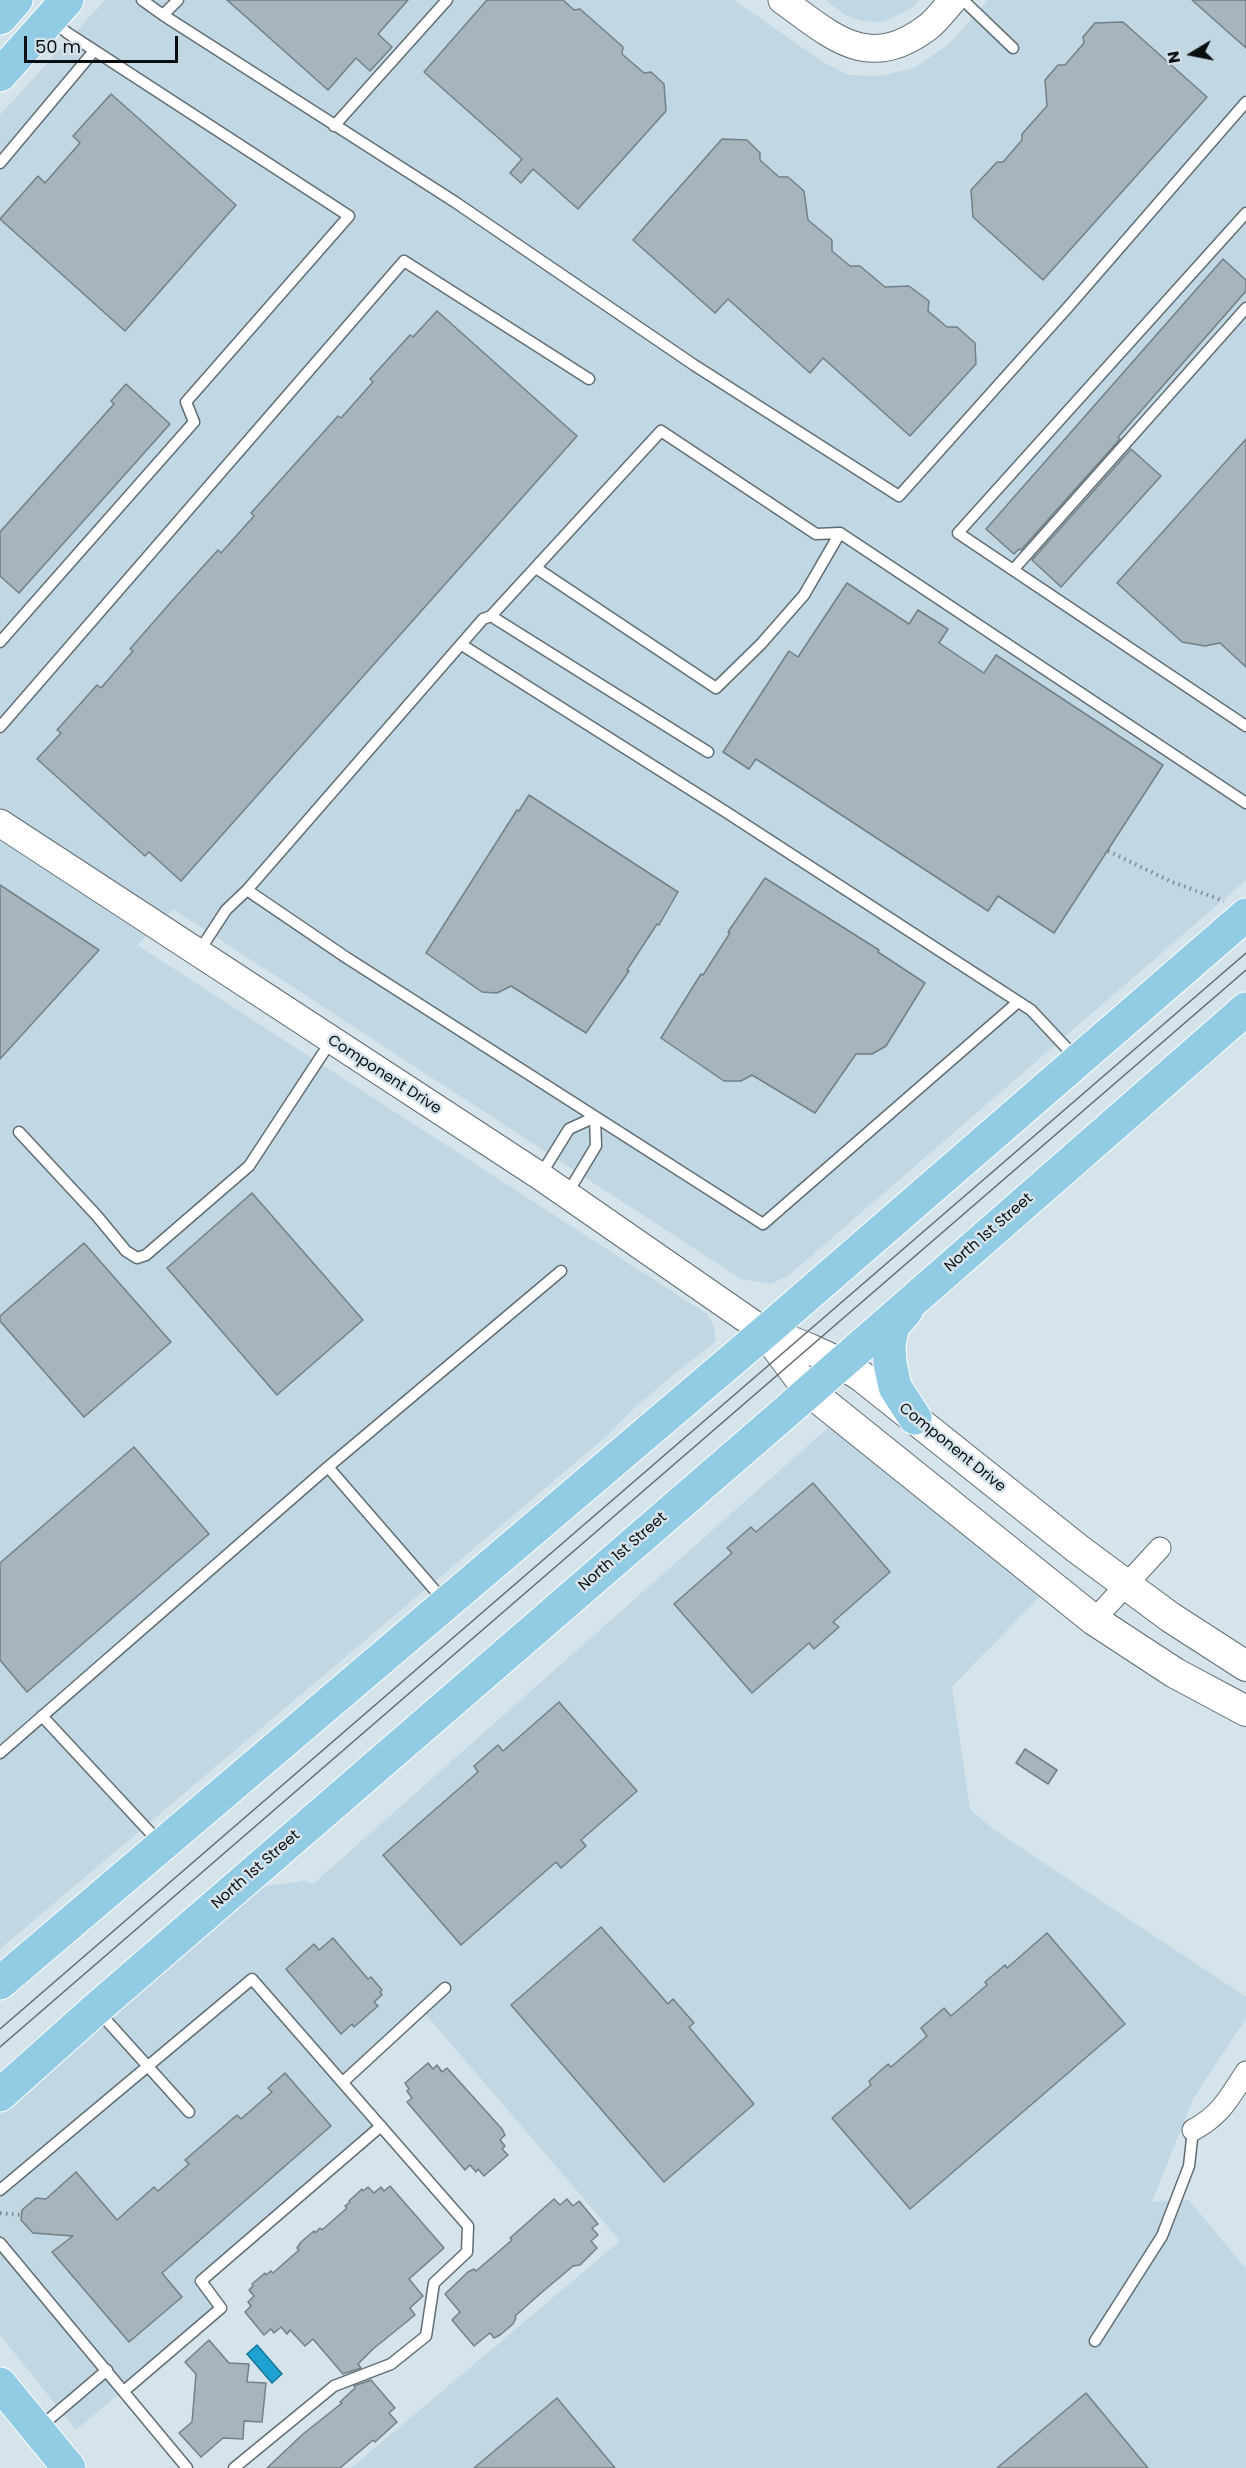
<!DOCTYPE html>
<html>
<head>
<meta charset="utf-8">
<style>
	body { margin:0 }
	#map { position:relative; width:1246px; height:2468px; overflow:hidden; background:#d5e3eb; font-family:Poppins,sans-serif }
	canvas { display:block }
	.north { position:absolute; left:1162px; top:24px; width:60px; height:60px; -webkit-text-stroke:4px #d5e3eb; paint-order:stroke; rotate:260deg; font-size:16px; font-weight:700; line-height:24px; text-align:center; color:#090e10 }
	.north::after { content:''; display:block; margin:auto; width:21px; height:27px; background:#090e10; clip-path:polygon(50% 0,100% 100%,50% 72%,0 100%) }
	.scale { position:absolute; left:24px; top:36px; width:154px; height:27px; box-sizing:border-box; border:3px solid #090e10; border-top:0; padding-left:8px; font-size:18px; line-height:21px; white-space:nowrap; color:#090e10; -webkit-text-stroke:4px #d5e3eb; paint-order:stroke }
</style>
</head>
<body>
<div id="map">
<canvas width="1246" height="2468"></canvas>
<div class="north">N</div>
<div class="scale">50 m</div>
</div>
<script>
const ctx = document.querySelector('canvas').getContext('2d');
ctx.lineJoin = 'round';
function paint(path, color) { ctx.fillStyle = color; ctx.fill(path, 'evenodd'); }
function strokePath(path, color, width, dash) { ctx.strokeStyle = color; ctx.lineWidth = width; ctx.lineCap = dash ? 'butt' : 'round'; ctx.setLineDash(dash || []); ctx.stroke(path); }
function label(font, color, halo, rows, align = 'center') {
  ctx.font = font + ' Poppins,sans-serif'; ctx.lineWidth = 5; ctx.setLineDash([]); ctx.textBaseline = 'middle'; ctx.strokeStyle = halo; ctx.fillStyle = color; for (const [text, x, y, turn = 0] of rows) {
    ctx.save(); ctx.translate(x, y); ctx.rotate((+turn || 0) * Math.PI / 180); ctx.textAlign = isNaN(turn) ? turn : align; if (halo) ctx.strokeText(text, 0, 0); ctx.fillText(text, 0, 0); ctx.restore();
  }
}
paint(new Path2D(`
	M105,0H734L823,62L849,75L881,76L914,68L948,45L988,0H1246V880L789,1275L771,1284L741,1279L173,909L137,945L707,1314L714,1327L716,1341L673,1375L631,1411L608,1435L0,1949V115Z
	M825,0H919L912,8L883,22L861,21L847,16Z
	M829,1427L1041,1595L952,1687L970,1809L993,1829L1246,1997V2018L1193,2099L1152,2202L1189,2200L1246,2269V2468H351L620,2241L421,2009L343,2082L381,2126L202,2280L221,2308L76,2430L0,2335V2113L265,1886L305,1881L313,1884Z`), '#c1d7e3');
const water = new Path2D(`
	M257,2345L282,2374L272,2383L247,2354Z`);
paint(water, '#1ea2d1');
strokePath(water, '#187697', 1.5);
const building = new Path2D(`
	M227,0H408L378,34L392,47L370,71L356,58L328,90Z
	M487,0H563L574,10L580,9L623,47L622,54L644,73L651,72L664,84L666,111L578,209L533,169L521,183L510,173L522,159L424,72Z
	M1192,0H1246V48Z
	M1123,22L1207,97L1043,280L973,217L971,190L997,162H1003L1022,140V134L1047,106L1045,80L1058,65H1065L1084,43L1083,37L1095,23Z
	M111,94L236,205L125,331L0,219L38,176L45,183L80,143L73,136Z
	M722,139L747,140L760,153V160L779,177H788L804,191L808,220L832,240V251L850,266H860L885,287L909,286L929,301L928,311L947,327H957L975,343L976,364L910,436L823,358L810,373L728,299L715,313L633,240Z
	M1223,259L1246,280V291L1118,437L1120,439L1021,550L1019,549L1014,554L986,529Z
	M437,311L577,436L181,881L149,852L145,856L37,759L61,733L57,730L97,685L101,688L133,651L130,649L171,602L218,550L221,553L254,516L251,513L338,416L341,418L373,382L370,379L410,335L413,337Z
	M126,384L170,424L19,593L0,576V532L114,404L111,401Z
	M1246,439V667L1220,643L1205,646L1182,642L1117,583Z
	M1131,449L1161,476L1061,587L1032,560Z
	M847,583L909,624L918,610L948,629L939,643L984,673L996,655L1163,765L1054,933L998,896L988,911L756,759L749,769L723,752L789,651L798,657Z
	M529,795L678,892L659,925L657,924L627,970L629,971L586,1033L511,986L497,993L482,992L426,953L517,810L519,811Z
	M765,878L879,950L878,952L925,983L886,1046L872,1054H856L815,1113L752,1075L741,1081H724L661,1038L701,974L703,975L730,933L728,932Z
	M0,885L99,950L0,1059Z
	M252,1193L363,1320L277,1395L167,1268Z
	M84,1243L171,1342L84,1417L0,1321V1316Z
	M134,1447L209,1534L27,1692L0,1660V1563Z
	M813,1483L890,1572L833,1622L839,1627L814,1649L809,1643L752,1693L674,1604L732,1553L727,1548L751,1527L756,1532Z
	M559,1702L637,1791L581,1840L586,1846L561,1868L556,1862L461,1945L383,1855L478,1772L474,1766L498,1745L503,1751Z
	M1025,1749L1057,1770L1048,1784L1016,1763Z
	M601,1927L668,2004L673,1999L694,2023L689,2027L754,2104L664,2182L511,2005Z
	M1047,1933L1125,2024L910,2209L832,2118L871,2085L869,2081L888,2064L891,2067L927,2036L921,2028L944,2008L951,2016L987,1985L985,1982L1005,1965L1007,1968Z
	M333,1938L368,1979L371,1977L382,1990L380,1992L382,1995L374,2002L378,2006L354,2027L352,2024L341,2034L286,1969L314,1944L319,1950Z
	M428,2063L433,2069L437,2065L442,2072L447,2068L502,2129L505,2135L500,2140L505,2146L502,2149L508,2155L484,2176L478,2169L476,2172L470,2165L465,2170L407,2102L412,2098L407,2091L409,2089L405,2083Z
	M285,2073L331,2126L162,2273L182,2297L129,2342L52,2252L73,2236L33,2233L21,2220L22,2210L36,2198L46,2199L76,2172L117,2220L154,2187L158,2191L189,2164L185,2160L237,2115L241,2119L272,2092L268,2088Z
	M390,2186L444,2248L409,2279L423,2296L410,2308L415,2315L373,2349L358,2364L361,2368L343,2374L313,2339L305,2346L290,2330L287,2334L281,2327L274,2333L271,2329L264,2335L245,2312L251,2306L248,2302L254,2296L249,2290L253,2286L252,2284L265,2273L266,2275L271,2271L273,2273L299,2250L297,2248L301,2242L314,2231L315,2233L320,2228L322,2230L347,2208L345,2206L350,2202L349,2201L362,2189L363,2191L368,2187L374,2193L381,2187L384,2191Z
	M554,2199L560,2205L567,2199L573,2206L579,2201L598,2224L592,2228L598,2235L591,2241L597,2248L580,2265L573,2266L541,2293L515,2316L516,2318L513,2324L500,2335L494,2338L490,2333L474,2346L452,2320L460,2312L445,2294L468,2272L474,2269L476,2271L512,2240L510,2238Z
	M209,2340L229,2363L249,2364L247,2382L266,2383L262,2422L244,2421L243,2439L223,2438L201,2457L179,2433L192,2422L196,2374L185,2362Z
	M371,2380L395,2408L389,2413L397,2422L375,2442L373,2440L340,2468H267L303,2434L342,2403L340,2402L355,2388L354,2386Z
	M1086,2393L1148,2468H997Z
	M557,2398L615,2468H474Z`);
paint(building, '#a6b4bb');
strokePath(building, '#738087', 1.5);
const service = new Path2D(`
	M142,0L163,15
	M178,0L163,15L455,202L694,365L899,496L1069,306L1246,102
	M963,0L1013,48
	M334,126L447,0
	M0,163L94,51
	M1246,213L958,533L1246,726
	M536,568L716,688L761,644L804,595L840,533
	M1013,570L1246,308
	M491,616L661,431L816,534L840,533L1246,803
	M0,642L194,422L186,402L349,216L66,32L54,20
	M462,645L726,812L1031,1010L1075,1057
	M0,727L404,261L589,379
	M247,890L347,958L763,1224L1018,1002
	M198,953L226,910L247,890L483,619L491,616L708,752
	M19,1132L97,1216L126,1251L137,1258L146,1255L249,1166L331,1041
	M540,1176L569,1129L595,1117L596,1146L567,1194
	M328,1467L445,1602
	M42,1716L160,1843
	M0,1753L328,1467L561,1271
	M98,2011L189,2112
	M343,2082L445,1988
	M0,2190L252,1979L468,2226L467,2252L434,2283L426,2336L391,2364L334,2386L234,2468
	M0,2243L187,2468
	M1095,2341L1162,2236L1189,2166L1193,2130
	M124,2391L221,2308L201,2281L381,2126
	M40,2427L107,2370`);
const minor = new Path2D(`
	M1094,1620L1160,1548
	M1193,2130C1221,2115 1229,2098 1246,2072`);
const tertiary = new Path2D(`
	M782,0C832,36 868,73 928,27C937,20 945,9 953,0
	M0,823L540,1176L765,1332`);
const secondary = new Path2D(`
	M765,1332L809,1391L1094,1620L1175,1673L1246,1711
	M765,1332C799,1344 830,1356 861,1376L1078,1549L1170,1617L1246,1666`);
const primary = new Path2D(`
	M0,18L16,0
	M0,75L67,0
	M906,1311L893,1326L889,1344L890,1363L895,1387L915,1418
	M0,1983L765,1332L1246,915
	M0,2095L96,2009L780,1417L1246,1009
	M0,2384L69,2468`);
strokePath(service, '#606d73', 13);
strokePath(minor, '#606d73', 23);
strokePath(tertiary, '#606d73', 29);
strokePath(secondary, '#606d73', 32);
strokePath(primary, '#fff', 35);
strokePath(new Path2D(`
	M1108,851L1172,882L1224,901
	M0,2213L22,2215`), '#7f8a8f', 4, [1.5, 4.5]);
strokePath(service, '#fff', 10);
strokePath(minor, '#fff', 21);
strokePath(tertiary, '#fff', 27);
strokePath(secondary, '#fff', 30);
strokePath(primary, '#91cbe4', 33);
strokePath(new Path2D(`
	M0,2029L1246,953
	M0,2047L1246,970`), '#646d72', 1.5);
label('15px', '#090e10', '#d5e3eb', [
	["Component Drive",384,1075,33],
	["North 1st Street",989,1233,-41],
	["Component Drive",952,1448,39],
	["North 1st Street",623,1552,-41],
	["North 1st Street",256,1870,-41]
]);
</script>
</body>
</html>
